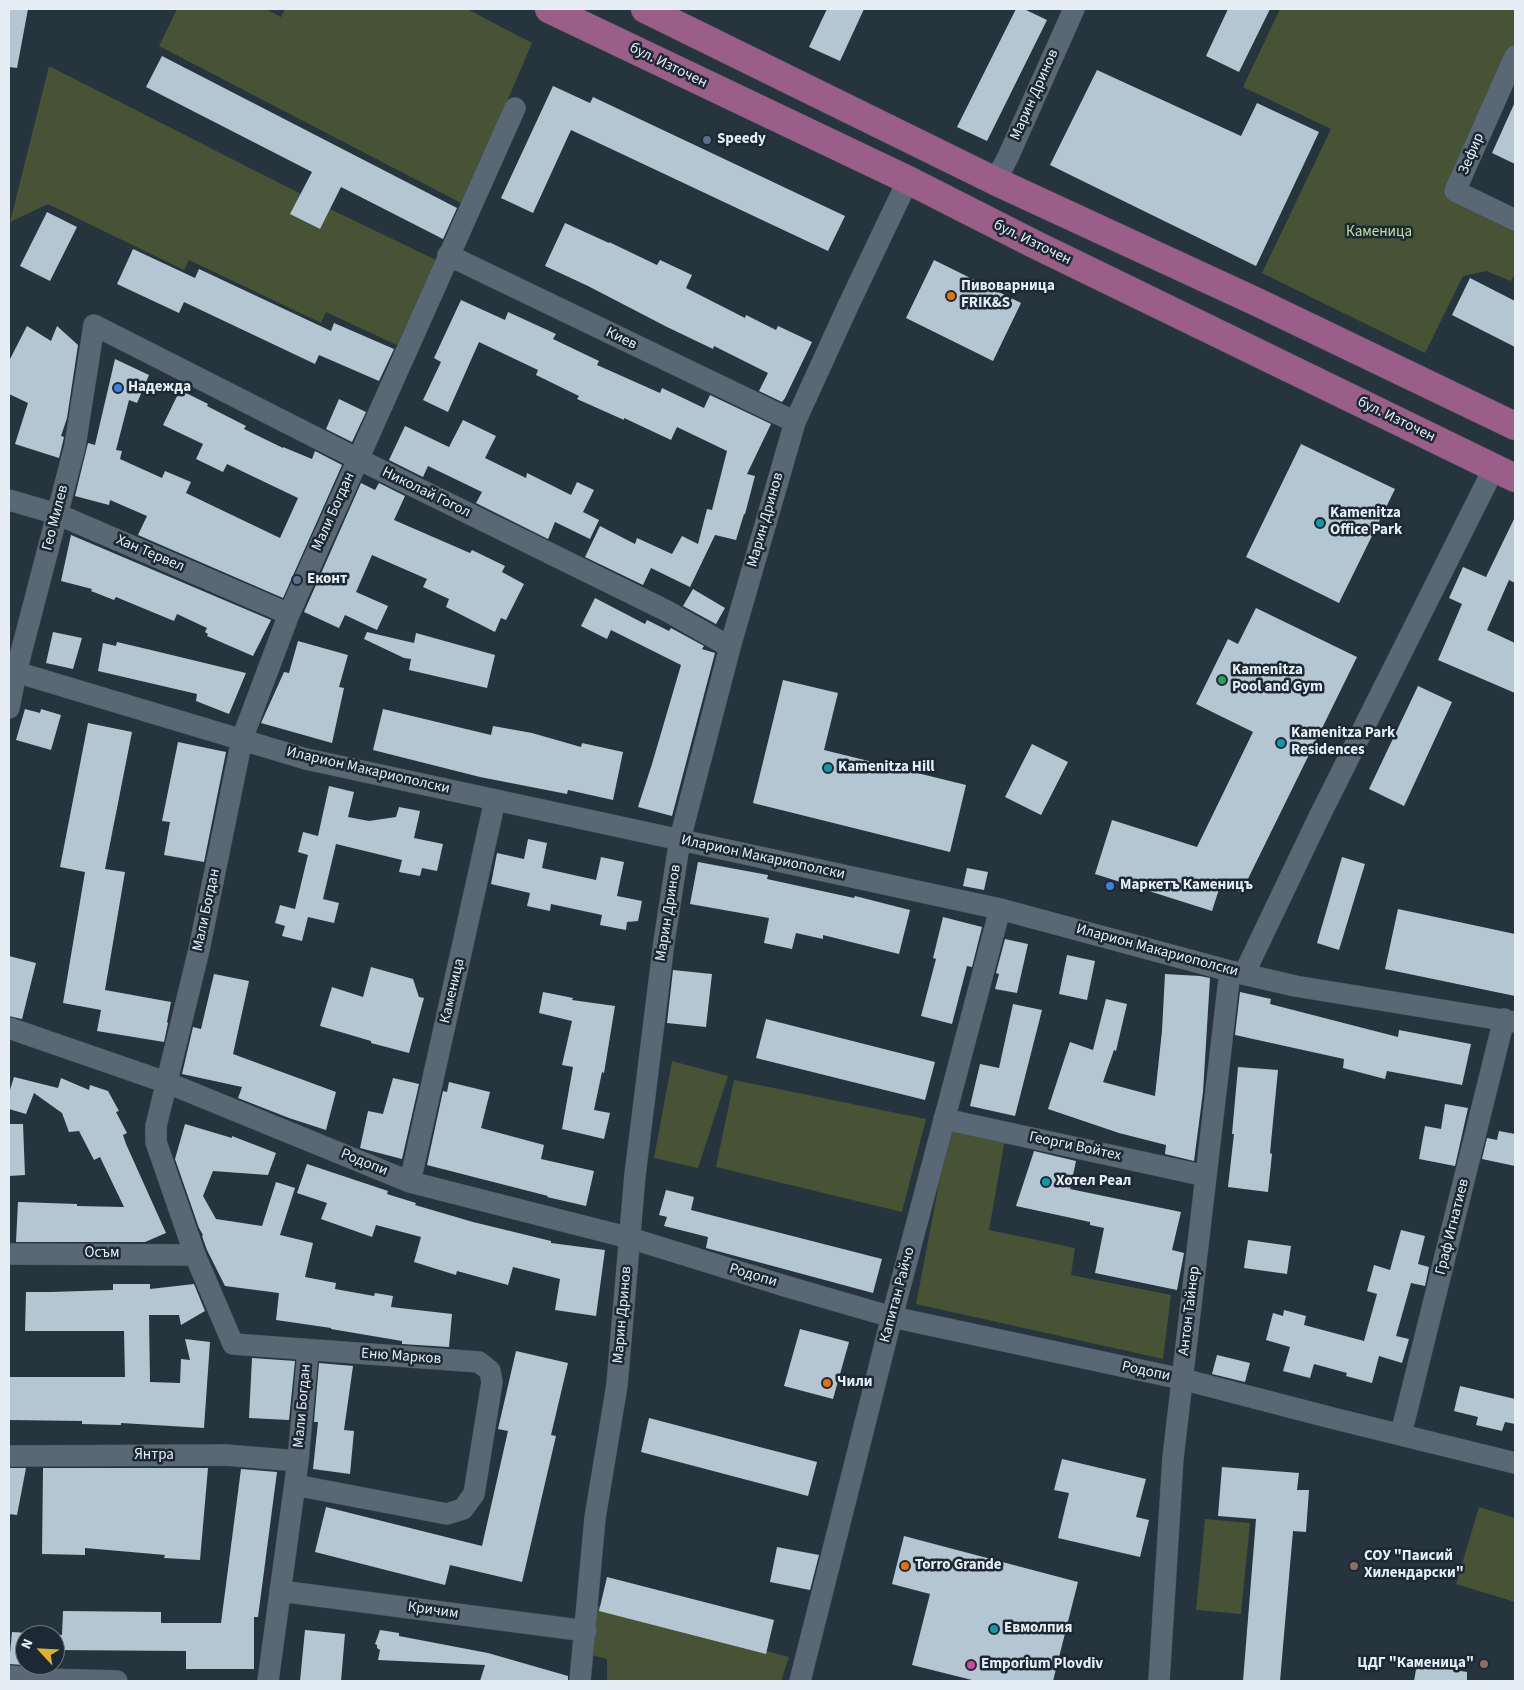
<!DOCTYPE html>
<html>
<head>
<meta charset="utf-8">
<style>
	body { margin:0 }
	#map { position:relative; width:1524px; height:1690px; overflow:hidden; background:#26343e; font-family:"Source Sans 3",sans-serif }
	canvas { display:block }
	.frame { position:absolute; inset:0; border:10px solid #e5eef5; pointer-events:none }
	.north { position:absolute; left:15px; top:1625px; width:50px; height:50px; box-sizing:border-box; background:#1c2934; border:1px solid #6c7881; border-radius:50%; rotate:295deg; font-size:14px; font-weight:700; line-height:20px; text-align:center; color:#e5eef5 }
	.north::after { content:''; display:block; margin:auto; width:18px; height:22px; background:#dcb233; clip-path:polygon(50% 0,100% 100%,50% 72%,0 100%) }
</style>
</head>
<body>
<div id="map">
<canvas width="1524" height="1690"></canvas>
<div class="frame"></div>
<div class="north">N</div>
</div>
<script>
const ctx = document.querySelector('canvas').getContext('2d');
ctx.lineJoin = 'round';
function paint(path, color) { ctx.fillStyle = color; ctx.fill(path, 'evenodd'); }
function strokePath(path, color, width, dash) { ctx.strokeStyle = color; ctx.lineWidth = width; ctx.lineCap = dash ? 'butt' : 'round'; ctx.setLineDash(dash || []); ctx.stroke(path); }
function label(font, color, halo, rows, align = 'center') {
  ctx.font = font + ' "Source Sans 3",sans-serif'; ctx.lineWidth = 5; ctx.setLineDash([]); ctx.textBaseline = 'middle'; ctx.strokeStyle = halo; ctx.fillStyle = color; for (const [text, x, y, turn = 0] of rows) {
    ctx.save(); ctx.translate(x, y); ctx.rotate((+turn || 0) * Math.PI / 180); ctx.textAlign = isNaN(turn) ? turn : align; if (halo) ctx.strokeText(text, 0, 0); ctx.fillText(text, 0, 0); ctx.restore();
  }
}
paint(new Path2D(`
	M177,9H266L281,17L285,9H467L532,43L463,204L159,46Z
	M1280,9H1515V60L1456,191L1515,220V273L1511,281L1486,271L1463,276L1425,353L1262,273L1331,129L1243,87Z
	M49,66L301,194L291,214L319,229L330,209L436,260L397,345L326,312L321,323L189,260L184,270L48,204L10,222Z
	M672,1061L728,1076L698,1168L654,1158Z
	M734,1080L926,1119L902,1212L716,1167Z
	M950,1126L1005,1139L989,1230L1075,1248L1071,1275L1171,1295L1163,1359L916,1304Z
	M1479,1507L1515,1518V1602L1456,1584Z
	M1205,1519L1250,1523L1241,1614L1196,1610Z
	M591,1604L789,1657L781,1681H607V1659L588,1654Z`), '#465335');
paint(new Path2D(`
	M9,9H28L17,68L9,67Z
	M827,9H864L840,61L809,47Z
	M1016,9H1024L1047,20L987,141L957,127Z
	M1228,9H1270L1239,72L1206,56Z
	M162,56L457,208L443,239L341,187L320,229L290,214L312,172L146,87Z
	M1097,70L1241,136L1257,103L1319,132L1256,266L1050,165Z
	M553,86L590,103L593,97L845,216L828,251L571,130L533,213L501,198Z
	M1515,102V164L1492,153Z
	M47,212L77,227L50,281L20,266Z
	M565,223L609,243V242L657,265L660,260L692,275L686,288L745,318L746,315L776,330L778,326L812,342L785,398L782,402L759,391L768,373L714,346L713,349L667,327L588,286L545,266Z
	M133,249L195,278L199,269L331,331L334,323L394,349L379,381L319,355L315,364L184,302L179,313L117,284Z
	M934,260L1021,303L993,361L906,318Z
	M1470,278L1515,301V347L1452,315Z
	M461,300L505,320L508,312L556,334L553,339L599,361L597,365L660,393L662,388L704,408L710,395L771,424L747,474L755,476L745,514H744L736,540L715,535L690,587L651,568L643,585L585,557L600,526L635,544L637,538L672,554L682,536L698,544L707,509L712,510L727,451L677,427L671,440L624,418V420L577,399L579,396L536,375L538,370L479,342L448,412L423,400L441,362L434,358Z
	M27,326L51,341L57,326L78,345L67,418L61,436L64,437L59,458L15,444L28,403L9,394V361Z
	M115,359L149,375L137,403L129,400L116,450L122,451L120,459L162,478L165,471L191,482L186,493L280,538L298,498L227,464L223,472L196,459L203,444L163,425L180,390L208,404L207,406L246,426L244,429L283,448V447L312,459L315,451L342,465L283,598L138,535L147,516L110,500L109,505L75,496L88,443L95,445Z
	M339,399L366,412L352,442L326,429Z
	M463,420L496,436L485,458L526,478L527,473L571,495L577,482L594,490L583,512L599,520L590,539L555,522L548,539L476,503L482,492L428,466L423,477L389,460L405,426L449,447Z
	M1301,444L1395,489L1339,603L1246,557Z
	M361,483L375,490L379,483L405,496L394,520L470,553L472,550L505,566L502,572L524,584L506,620L501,618L495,632L446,607L449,599L423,587L427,579L372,555L356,592L388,606L377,630L345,615L339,628L304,612Z
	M1515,517V583L1509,580L1487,630L1515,643V693L1438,660L1462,604L1449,598L1463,567L1486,577Z
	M71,535L271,620L253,656L207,636L208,634L205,632L207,628L177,614L174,621L116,597L114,600L91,591L92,589L61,581Z
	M693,589L725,608L716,624L683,606Z
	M595,598L645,624L647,620L669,631L671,628L704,646L702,649L715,653L672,816L638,807L652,764L681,665L611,630L607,639L581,626Z
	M1256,608L1357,657L1241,893L1221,883L1212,911L1095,874L1112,820L1197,847L1253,732L1196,704L1228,639L1238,644Z
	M53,632L82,638L73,669L46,663Z
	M367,632L414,643L416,633L495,655L487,688L409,670L411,659L404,658L364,639Z
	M298,641L348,655L339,687L344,688L332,743L261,723L284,672L289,673Z
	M117,642L151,650L246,673L229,714L196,701L197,694L98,671L103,643L116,646Z
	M783,680L838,693L824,750L966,785L950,852L753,803Z
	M1418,686L1452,702L1404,806L1369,789Z
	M25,709L40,713L41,709L61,715L51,750L16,740Z
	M383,709L491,735L493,726L532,733L581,747L582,743L623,752L613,800L568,790L567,794L480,777L373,750Z
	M88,723L132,732L105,869L125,872L105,990L171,1002L167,1022L168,1023L164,1042L97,1031L101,1010L63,1003L85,872L60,867Z
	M178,742L226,752L204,862L164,855L170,822L162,821Z
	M1032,744L1068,762L1041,815L1005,797Z
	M329,786L354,792L348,817L369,821L396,817L399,807L420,811L414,838L443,844L437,871L422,868L420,876L399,872L402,860L336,844L323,899L339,903L334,923L308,917L302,941L282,936L285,926L275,923L280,905L295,909L308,855L298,852L303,832L318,836Z
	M528,839L547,843L542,868L596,880L601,857L624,862L617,896L642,901L638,921L627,922L626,930L600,925L602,915L551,904L550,911L527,906L530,893L491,884L497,853L524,859Z
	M1342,857L1365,864L1339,950L1317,943Z
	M698,862L768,875L767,879L854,898L855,896L910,910L899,954L823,935V939L796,933L792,949L764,943L769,918L690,904Z
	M967,868L988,872L984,890L963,886Z
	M1398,909L1515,934V996L1385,969Z
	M943,917L982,927L972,967L967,966L952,1024L921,1016L936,959L933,958Z
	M1005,939L1028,944L1017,993L995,989L999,974L996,973Z
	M1067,955L1095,961L1087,1000L1059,994Z
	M9,956L36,963L22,1019L9,1016Z
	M371,967L413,979L419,997L424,998L409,1053L371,1043V1041L320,1026L332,987L363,997Z
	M673,970L712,974L706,1027L667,1023Z
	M214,974L249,981L233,1054L336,1092L326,1130L289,1118L238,1098L242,1087L182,1074L193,1027L201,1029Z
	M1165,974L1200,976L1210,978L1203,1092L1194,1161L1165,1154L1166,1145L1119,1133L1048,1109L1070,1042L1093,1050L1106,999L1127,1004L1116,1051L1114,1050L1103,1082L1155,1096L1162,1031Z
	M543,992L573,998L572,1000L615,1006L604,1073L602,1072L594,1110L610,1113L604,1139L562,1129L573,1067L562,1065L572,1021L539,1013Z
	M1240,992L1271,999L1270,1004L1398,1037L1399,1030L1471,1044L1462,1085L1387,1071L1385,1079L1343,1068L1344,1059L1235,1035Z
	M1013,1004L1042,1010L1015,1116L970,1106L980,1064L999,1068Z
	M766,1019L935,1062L925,1100L756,1058Z
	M1238,1067L1278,1070L1270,1153L1272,1154L1268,1192L1228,1187L1234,1134H1232Z
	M14,1077L58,1088L61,1078L89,1090L90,1085L108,1091L119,1111L116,1112L127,1133L123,1135L126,1144L166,1233L145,1242H16L18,1202L77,1204V1206L124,1207L100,1157L94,1160L79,1131L69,1132L62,1113L34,1093L26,1114L9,1109V1093Z
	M393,1078L419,1084L402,1159L360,1148L368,1111L383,1114Z
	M449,1082L490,1092L481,1128L544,1145L541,1159L594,1171L586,1206L547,1197L548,1196L427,1165L443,1091L447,1092Z
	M1445,1104L1468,1108L1455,1166L1419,1159L1425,1126L1441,1129Z
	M9,1124H23L25,1175L9,1176Z
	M185,1124L232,1138V1136L276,1153L268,1175L213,1171L203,1196L216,1219L262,1226L276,1182L295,1188L280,1235L313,1243L305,1277L336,1283L335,1289L374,1296L375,1293L393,1296L391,1307L452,1314L449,1347L402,1344V1341L331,1329V1328L276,1320L279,1293L225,1286L207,1250L202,1236L203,1235L199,1228L175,1159Z
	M1499,1131L1515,1134V1166L1482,1159L1487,1138L1497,1140Z
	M1034,1151L1076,1161L1070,1189L1181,1212L1172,1250L1184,1253L1177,1290L1095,1273L1104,1228L1090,1225V1222L1016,1206Z
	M307,1164L388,1191L387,1194L416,1203L415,1205L473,1222L551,1241V1243L605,1250L596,1316L555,1310L560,1279L513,1267L508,1285L457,1271L456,1275L414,1262L421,1237L376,1225L372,1237L321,1219L327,1203L297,1193Z
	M666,1190L694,1197L691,1210L882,1259L873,1293L706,1248L708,1237L664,1226L667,1217L659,1215Z
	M1401,1230L1425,1236L1418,1264L1429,1267L1425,1286L1411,1283L1396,1336L1409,1339L1402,1363L1379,1356L1372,1383L1346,1376L1347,1373L1314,1364L1310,1378L1283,1371L1290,1347L1266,1340L1273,1313L1283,1316L1284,1310L1306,1316L1304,1325L1364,1341L1377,1294L1367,1291L1374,1265L1390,1270Z
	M1248,1240L1291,1246L1287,1274L1244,1268Z
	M113,1284H150V1289L194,1284L205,1311L181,1325L179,1315H149L150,1382L180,1383L181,1359L190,1360L185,1339L210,1342L204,1428L121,1423V1425L82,1424V1421L9,1420V1377H125L124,1331H25L26,1292H51L113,1290Z
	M800,1329L849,1342L833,1399L784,1386Z
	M516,1351L568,1363L551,1435L556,1436L522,1582L450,1565L445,1585L315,1552L326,1507L482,1546L508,1431L498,1429Z
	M1217,1355L1250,1363L1245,1382L1212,1374Z
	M252,1358L295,1361L289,1420L249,1418Z
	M319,1363L353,1366L344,1430L354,1431L350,1474L313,1469L318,1422H314Z
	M1460,1386L1515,1399V1424L1505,1422L1502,1431L1476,1425L1478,1417L1454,1411Z
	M649,1418L817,1462L808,1496L641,1452Z
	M1062,1459L1146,1479L1136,1517L1149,1520L1140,1557L1058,1538L1069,1493L1054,1490Z
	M1222,1467L1299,1473L1297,1490H1309L1306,1532L1293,1531L1280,1681H1243L1256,1519L1218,1516Z
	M9,1468H26L17,1515L9,1514Z
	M43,1468H208L200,1560L164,1558L165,1555L85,1548V1555L42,1554Z
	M241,1469L277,1472L258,1617H254V1669H186V1651L55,1650V1635H25V1665L9,1664L12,1632L62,1635L63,1611L161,1612V1623H221Z
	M904,1536L1078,1582L1053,1681H976L912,1665L930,1594L892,1584Z
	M777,1547L819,1555L810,1590L770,1582Z
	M607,1577L774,1620L766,1654L599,1611Z
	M305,1630L345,1634L341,1681H300Z
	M380,1630L399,1633V1636L488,1653L568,1676V1681H480L485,1665L378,1660L380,1650L377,1648V1645L375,1644Z
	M1417,1664L1467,1672V1681H1414Z`), '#b5c6d3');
const minor = new Path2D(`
	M1515,56L1455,191L1515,220
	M995,181L1008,157L1074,9
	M448,255L795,422
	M9,500L57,514L289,614
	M16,672L306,759L1000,909L1230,971L1295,986L1515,1022
	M9,708L16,672L75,446L94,325L358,459L667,611L730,647
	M1244,974L1319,817L1494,468
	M9,1028L168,1083L410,1182L630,1238L785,1286L892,1317L1182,1379L1332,1418L1515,1463
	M944,1119L1206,1176
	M410,1182L495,800
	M9,1254L195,1255
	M1401,1434L1504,1019
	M9,1456L225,1455L298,1461
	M295,1485L447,1514L463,1509L474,1494L492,1382L490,1371L479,1362L233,1344L195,1255L156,1142V1126L199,950L242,739L289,614L515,108
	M280,1591L586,1631
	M9,1676L46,1679L117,1681
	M268,1681L298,1461L308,1351
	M580,1681L595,1518L617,1385L635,1175L664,942L680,839L730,647L795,422L848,306L908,180
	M800,1681L888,1332L1000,909
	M1159,1681L1173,1458L1230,971`);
const major = new Path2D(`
	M549,9L908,180L1034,244L1515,478
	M645,9L995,181L1259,303L1515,426`);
strokePath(minor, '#46525b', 22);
strokePath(major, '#46525b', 29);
strokePath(minor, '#596874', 21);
strokePath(major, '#9a5e88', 28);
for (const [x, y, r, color] of [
	[707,140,5,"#5c6f8a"],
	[951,296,5,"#e8710a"],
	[118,388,5,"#3f7fe0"],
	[1320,523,5,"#0f9aa8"],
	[297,580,5,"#5c6f8a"],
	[1222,680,5,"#2e9e5b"],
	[1281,743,5,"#0f9aa8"],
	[828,768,5,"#0f9aa8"],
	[1110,886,5,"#3f7fe0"],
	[1046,1182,5,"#0f9aa8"],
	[827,1383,5,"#e8710a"],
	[905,1566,5,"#e8710a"],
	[1354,1566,5,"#8d6e63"],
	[994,1629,5,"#0f9aa8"],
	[1484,1664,5,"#8d6e63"],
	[971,1665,5,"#d1479c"]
]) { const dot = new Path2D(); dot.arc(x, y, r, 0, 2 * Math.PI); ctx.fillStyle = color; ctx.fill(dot); strokePath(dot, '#1c2934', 2); }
label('15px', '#e5eef5', '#1c2934', [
	["бул. Източен",668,66,26],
	["Марин Дринов",1035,95,-66],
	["Зефир",1472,154,-67],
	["бул. Източен",1032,243,26],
	["Киев",621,339,26],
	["бул. Източен",1396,420,26],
	["Николай Гогол",426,493,26],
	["Мали Богдан",334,512,-66],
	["Гео Милев",56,518,-76],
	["Марин Дринов",766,520,-74],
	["Хан Тервел",150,554,23],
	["Иларион Макариополски",368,771,13],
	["Иларион Макариополски",763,858,12],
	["Мали Богдан",207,910,-78],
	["Марин Дринов",669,913,-81],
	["Иларион Макариополски",1157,951,15],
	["Каменица",453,991,-77],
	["Георги Войтех",1075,1147,12],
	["Родопи",364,1163,22],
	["Граф Игнатиев",1453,1227,-76],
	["Осъм",102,1254],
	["Родопи",753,1276,17],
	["Капитан Райчо",898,1295,-75],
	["Антон Тайнер",1190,1311,-83],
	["Марин Дринов",623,1315,-85],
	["Еню Марков",401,1357,4],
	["Родопи",1146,1372,12],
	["Мали Богдан",303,1406,-85],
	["Янтра",154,1456],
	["Кричим",433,1611,8]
]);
label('bold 15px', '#e5eef5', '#1c2934', [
	["Speedy",717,140],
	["Пивоварница",961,287],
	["FRIK&S",961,304],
	["Надежда",128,388],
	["Kamenitza",1330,514],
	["Office Park",1330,531],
	["Еконт",307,580],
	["Kamenitza",1232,671],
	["Pool and Gym",1232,688],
	["Kamenitza Park",1291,734],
	["Residences",1291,751],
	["Kamenitza Hill",838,768],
	["Маркетъ Каменицъ",1120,886],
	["Хотел Реал",1056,1182],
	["Чили",837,1383],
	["СОУ \"Паисий",1364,1557],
	["Хилендарски\"",1364,1574],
	["Torro Grande",915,1566],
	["Евмолпия",1004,1629],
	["ЦДГ \"Каменица\"",1474,1664,"right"],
	["Emporium Plovdiv",981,1665]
], 'left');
label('15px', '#c2e09d', '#1c2934', [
	["Каменица",1379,233]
]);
</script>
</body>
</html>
